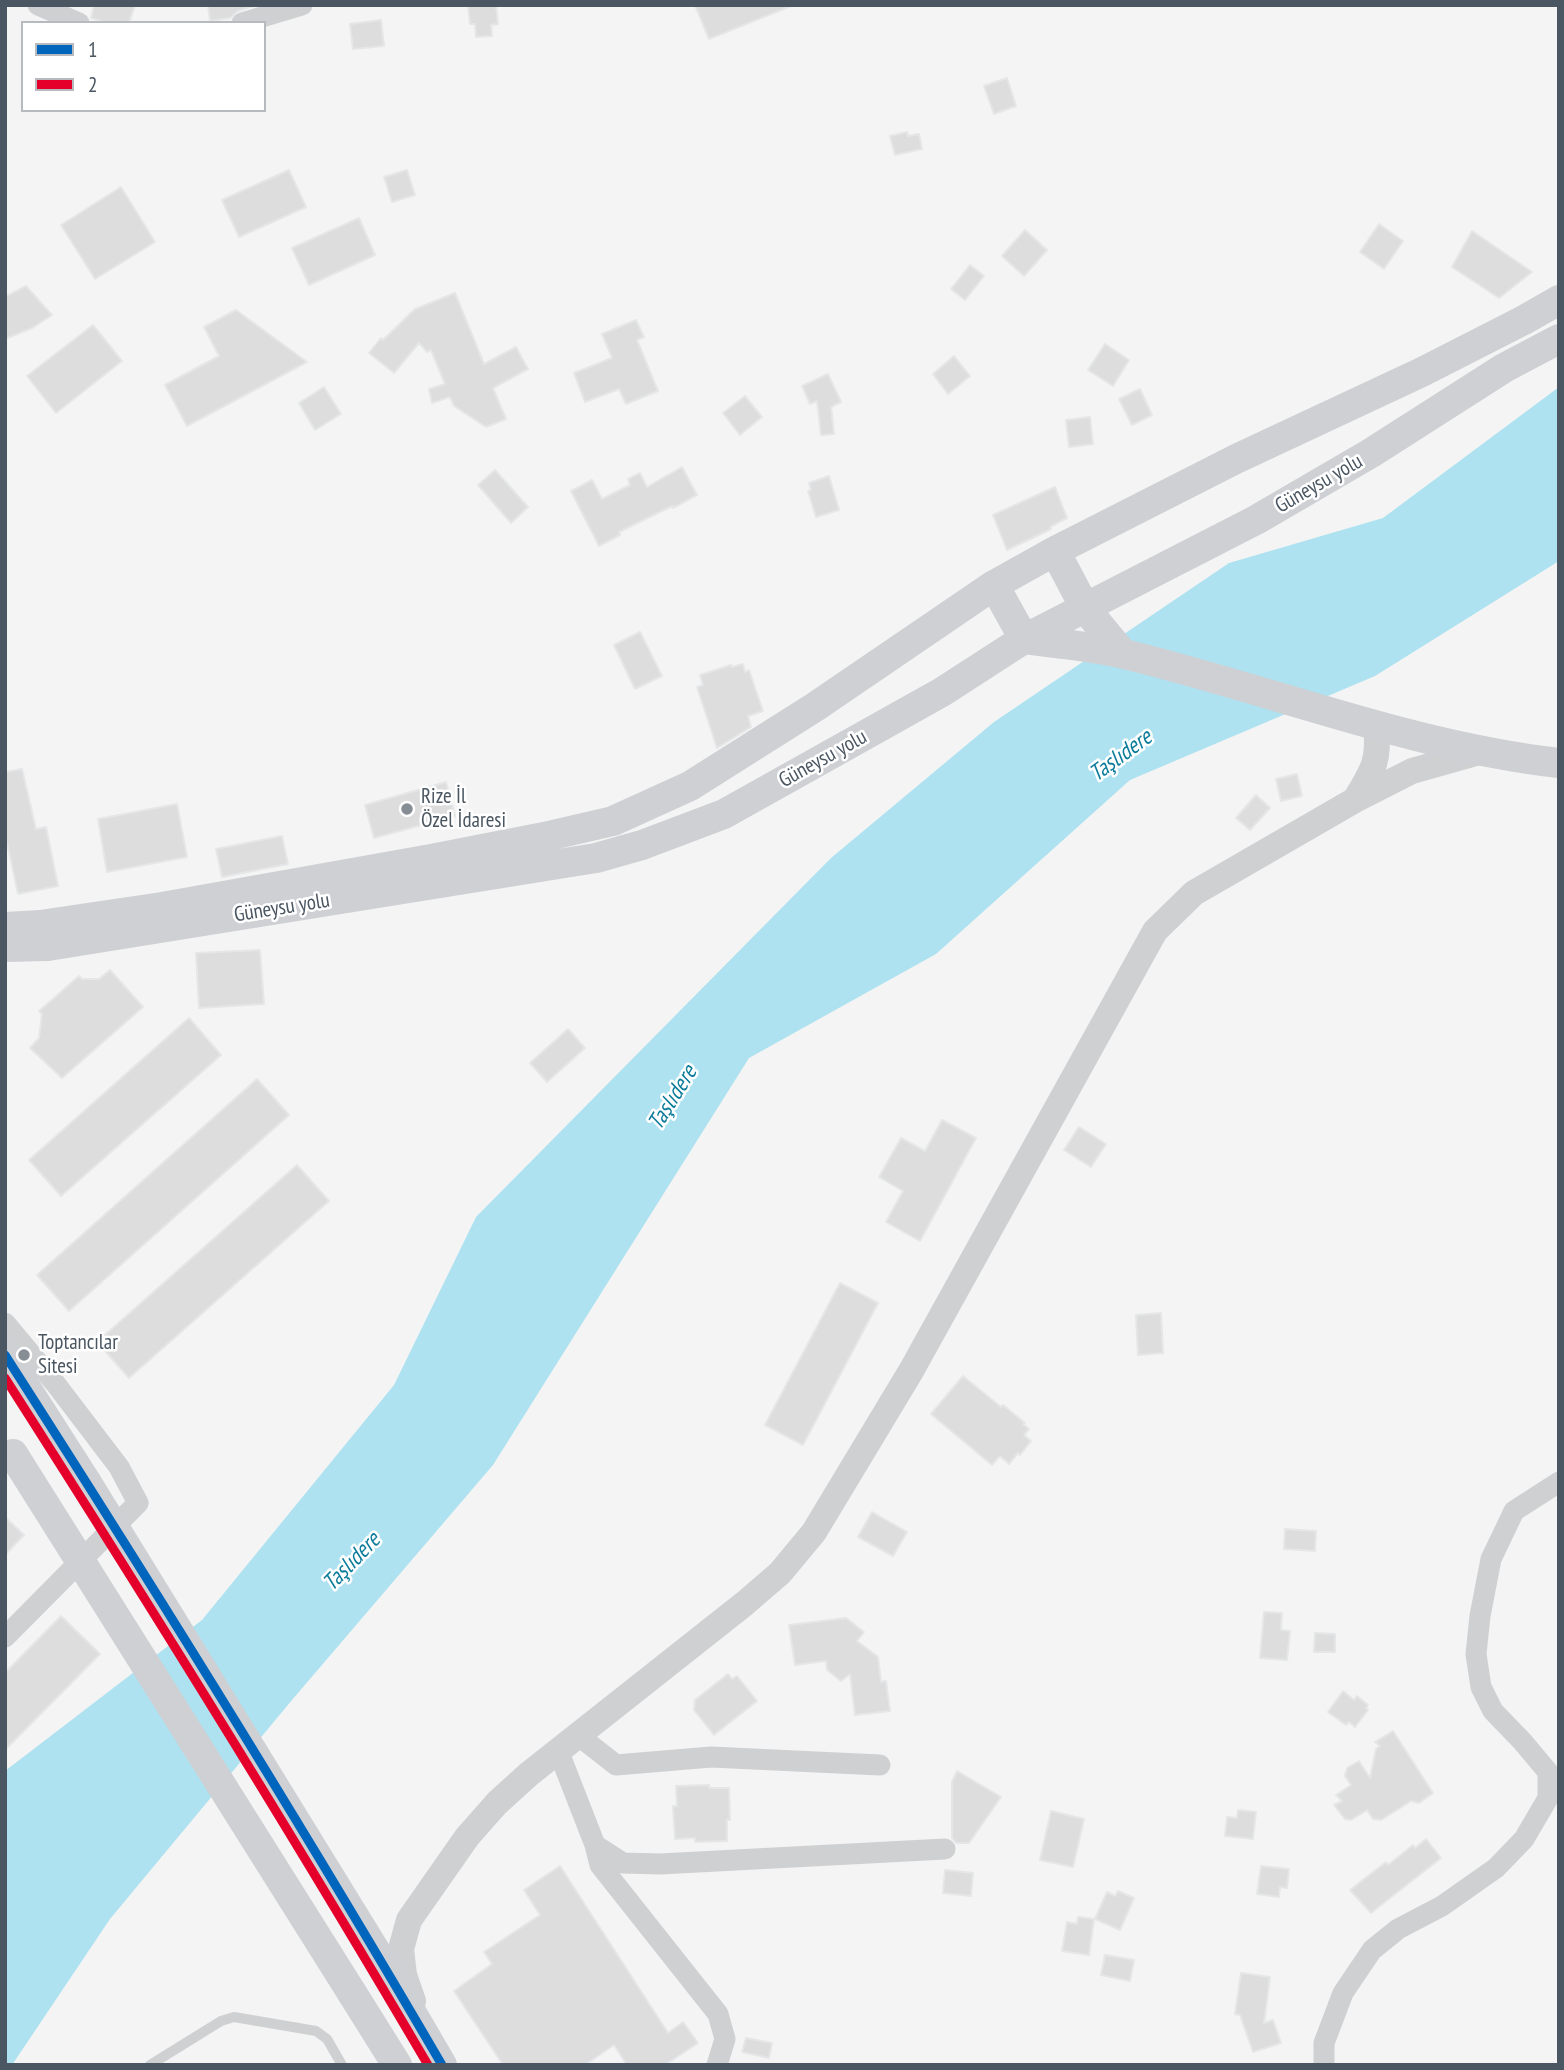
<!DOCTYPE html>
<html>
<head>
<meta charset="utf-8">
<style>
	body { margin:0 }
	#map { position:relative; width:1564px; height:2070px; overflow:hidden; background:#f4f4f4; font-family:"PT Sans Narrow",sans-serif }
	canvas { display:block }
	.frame { position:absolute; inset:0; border:7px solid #4a5661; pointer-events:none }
	.legend { position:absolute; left:21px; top:21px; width:245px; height:91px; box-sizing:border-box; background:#fff; border:2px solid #b7bbc0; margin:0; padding:9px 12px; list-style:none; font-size:21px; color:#4a5661 }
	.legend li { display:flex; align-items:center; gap:14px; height:35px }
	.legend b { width:35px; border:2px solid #b7bbc0 }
</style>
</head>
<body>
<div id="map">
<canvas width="1564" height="2070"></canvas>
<div class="frame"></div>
<ul class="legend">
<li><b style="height:9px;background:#0065bd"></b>1</li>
<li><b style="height:9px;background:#e4002b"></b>2</li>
</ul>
</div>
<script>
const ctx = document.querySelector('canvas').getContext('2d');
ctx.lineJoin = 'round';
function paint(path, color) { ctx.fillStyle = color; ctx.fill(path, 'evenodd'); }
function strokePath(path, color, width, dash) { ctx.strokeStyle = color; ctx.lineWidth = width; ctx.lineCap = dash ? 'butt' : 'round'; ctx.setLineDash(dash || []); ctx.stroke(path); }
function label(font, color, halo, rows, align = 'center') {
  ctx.font = font + ' "PT Sans Narrow",sans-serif'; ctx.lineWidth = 5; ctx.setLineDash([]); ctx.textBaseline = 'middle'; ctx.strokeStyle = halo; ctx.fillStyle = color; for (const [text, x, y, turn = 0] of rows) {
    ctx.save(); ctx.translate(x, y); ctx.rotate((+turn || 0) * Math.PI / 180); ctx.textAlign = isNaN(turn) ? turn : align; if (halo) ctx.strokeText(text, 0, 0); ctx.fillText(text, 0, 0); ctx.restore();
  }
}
paint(new Path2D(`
	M1559,387V561L1375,676L1130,780L936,954L749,1058L493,1465L292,1700L110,1919L12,2065H5V1771L202,1620L394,1385L476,1217L831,858L994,722L1229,563L1383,518Z`), '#aee2f0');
const building = new Path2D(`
	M94,5H135L129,23H106L91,18Z
	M208,5H255L238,11L230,18L210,21Z
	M468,5H496L498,24L491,25L492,36L476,37L475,24H470Z
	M695,5H791V6L709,39Z
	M381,20L384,46L353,49L350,24Z
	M1007,78L1016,106L994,114L984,86Z
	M907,132L908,136L919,134L922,149L895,155L890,136Z
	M289,170L306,207L239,237L222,200Z
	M407,170L415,195L392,202L384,177Z
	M121,187L155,242L95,279L61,225Z
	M359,218L375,255L309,285L292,248Z
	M1379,224L1403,241L1384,269L1360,252Z
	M1025,230L1047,250L1024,276L1002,256Z
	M1472,231L1532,272L1499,298L1452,267Z
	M970,265L984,276L965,300L951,289Z
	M26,286L52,315L32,328L5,339V297Z
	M455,293L484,364L516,347L528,369L493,388L506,419L486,427L454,406L450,397L432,403L429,389L445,384L431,350L427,352L419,343L394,373L369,353L381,338L383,340L415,309Z
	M236,310L307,362L187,426L165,385L219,356L204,327Z
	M636,320L644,337L637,340L658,391L626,404L619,389L585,402L574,373L612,358L602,334Z
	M93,325L122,361L56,413L27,376Z
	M1105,344L1129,360L1113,386L1088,370Z
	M954,356L970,376L948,394L933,374Z
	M828,374L841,402L831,407L834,434L821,435L817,401L810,404L802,386Z
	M324,387L341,414L315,430L299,403Z
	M1140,389L1152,415L1132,425L1119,399Z
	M745,396L762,417L740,435L723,413Z
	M1090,417L1093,444L1069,447L1066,420Z
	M682,467L697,495L673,508L672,506L619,532L620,535L599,546L571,491L592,480L602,499L630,485L628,479L640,473L647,487Z
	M495,470L528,507L511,523L478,485Z
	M829,476L839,510L816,517L808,491L811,490L809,483Z
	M1055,487L1067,518L1050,527L1051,529L1007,550L993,515Z
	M640,632L662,676L635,689L614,645Z
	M743,664L745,672L749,670L763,711L748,716L751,727L717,748L697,687L703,685L700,675L731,665L732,667Z
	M22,769L36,829L46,827L58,886L18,894L7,842H5V772Z
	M1297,774L1302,796L1281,801L1276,779Z
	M446,782L455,816L374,838L365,805Z
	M1256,795L1270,808L1250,830L1236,818Z
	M177,804L187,857L107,872L98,819Z
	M282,836L288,864L222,877L216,849Z
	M260,950L264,1004L199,1008L196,953Z
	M110,970L143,1007L62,1078L30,1048L39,1038L42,1014L39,1011L79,976L82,979H99Z
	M189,1018L221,1055L61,1196L29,1160Z
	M568,1029L585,1048L547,1082L530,1063Z
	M257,1079L289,1115L69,1311L37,1275Z
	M942,1120L976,1138L920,1241L886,1222L903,1191L879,1177L901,1138L925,1151Z
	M1079,1127L1106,1144L1091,1167L1064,1150Z
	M297,1165L329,1201L129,1378L97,1342Z
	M840,1283L878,1303L803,1445L765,1425Z
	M1161,1313L1163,1353L1138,1355L1136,1315Z
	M963,1376L1001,1407L1003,1405L1025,1423L1023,1424L1029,1429L1024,1435L1031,1441L1020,1455L1018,1453L1009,1464L1000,1456L992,1465L931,1414Z
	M872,1512L907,1532L893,1556L858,1537Z
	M5,1517L24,1535L5,1555Z
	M1285,1529L1316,1531L1315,1551L1284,1549Z
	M1264,1612L1282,1613L1281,1630L1290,1631L1287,1660L1260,1658Z
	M61,1616L100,1654L5,1750V1673Z
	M846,1618L864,1632L857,1641L878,1657L881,1682L886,1681L890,1711L855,1715L850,1674L841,1681L827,1670L826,1661L795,1665L789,1625Z
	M1315,1633L1335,1634V1652H1314Z
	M728,1674L732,1679L737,1676L757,1701L714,1735L694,1710L695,1700Z
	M1343,1691L1354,1700L1357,1696L1368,1705L1366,1708L1368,1710L1355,1727L1349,1722L1346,1725L1328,1712Z
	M1393,1731L1433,1793L1419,1803L1411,1801L1381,1820L1373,1819L1367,1810L1351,1820L1345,1819L1334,1805L1342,1801L1336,1795L1351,1785L1345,1776L1347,1768L1359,1761L1370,1778L1376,1749L1380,1746L1375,1742Z
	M957,1771L1001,1797L969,1843H956L952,1838V1782Z
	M709,1785V1788H729L730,1820H727V1841L695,1842V1838L675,1839L673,1806H677L676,1786Z
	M1238,1810L1256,1812L1253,1839L1225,1836L1227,1817L1237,1818Z
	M1051,1811L1084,1819L1073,1867L1040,1860Z
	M1426,1839L1441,1858L1371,1913L1350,1890L1386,1862L1388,1865L1413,1845L1415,1848Z
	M560,1866L668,2033L683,2022L698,2043L665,2065H627L614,2045L585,2065H503L454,1991L492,1964L484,1952L540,1915L524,1890Z
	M1261,1866L1289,1869L1287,1888L1280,1887L1279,1897L1257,1894Z
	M945,1870L973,1873L971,1896L943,1893Z
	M1118,1891L1134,1898L1120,1930L1095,1919L1107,1892L1115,1896Z
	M1078,1917L1094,1919L1089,1955L1062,1951L1067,1922L1077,1924Z
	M1105,1955L1134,1960L1130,1981L1101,1975Z
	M1241,1973L1270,1977L1264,2023L1273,2020L1281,2043L1253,2052L1240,2015L1235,2014Z
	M746,2038L772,2043L769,2058L742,2052Z`);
paint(building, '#ddddde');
strokePath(building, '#e5e6e7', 2);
strokePath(new Path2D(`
	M150,2065L221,2021L234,2017L316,2031L327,2039L342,2065`), '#ced0d2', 10);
strokePath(new Path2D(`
	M38,5L79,23
	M242,23L302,5
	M5,1323L55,1383L119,1467L138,1503L5,1637
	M579,1736L616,1765L711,1757L880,1765
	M558,1750L595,1845L600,1865L718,2014L725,2039L717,2065
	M595,1845L623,1863L660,1864L945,1849
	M1324,2065V2043L1343,1993L1372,1950L1398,1929L1442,1906L1496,1868L1524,1839L1548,1798V1772L1522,1741L1493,1711L1481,1687L1476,1654L1480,1616L1491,1559L1514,1511L1559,1482`), '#ced0d2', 21);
strokePath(new Path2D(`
	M1355,800C1373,770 1380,761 1376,725
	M413,2001L404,1975L401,1949L409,1920L467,1837L497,1803L529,1774L744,1604L780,1573L814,1532L911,1371L1155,931L1194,893L1355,800L1412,771L1483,751`), '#ced0d2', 26);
strokePath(new Path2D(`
	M1055,551L1085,608L1123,654
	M994,585L1024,639C1057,644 1092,646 1124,654C1269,689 1410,746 1559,763
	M5,927L40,925L162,907L431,859L544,837L613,821L690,786L815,707L994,585L1055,551L1236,459L1422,372L1524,320L1559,300
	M5,947L48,946L596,858L642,845L724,814L942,692L1024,639L1256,520L1371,453L1504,368L1559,339
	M5,1355L87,1483
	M378,1955L442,2065
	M352,1993L397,2065`), '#ced0d4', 30);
strokePath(new Path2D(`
	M13,1454L352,1993
	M87,1483L378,1955`), '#ced0d4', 30);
strokePath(new Path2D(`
	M5,1355C155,1589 302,1825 442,2065`), '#0065bd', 9);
strokePath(new Path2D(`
	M5,1378C150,1605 292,1833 428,2065`), '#e4002b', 9);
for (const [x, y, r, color] of [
	[407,809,7,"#868d94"],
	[24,1355,7,"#868d94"]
]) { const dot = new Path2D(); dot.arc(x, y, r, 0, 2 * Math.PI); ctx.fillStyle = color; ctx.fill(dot); strokePath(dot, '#fff', 2.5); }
label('21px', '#4a5661', '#fff', [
	["Güneysu yolu",1319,484,-30],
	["Güneysu yolu",823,759,-29],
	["Güneysu yolu",282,908,-9]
]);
label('21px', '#4a5661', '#fff', [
	["Rize İl",421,797],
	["Özel İdaresi",421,821],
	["Toptancılar",38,1343],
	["Sitesi",38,1367]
], 'left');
label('italic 23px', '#0c7c9b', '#fff', [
	["Taşlıdere",1121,756,-36],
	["Taşlıdere",673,1098,-58],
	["Taşlıdere",352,1562,-46]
]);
</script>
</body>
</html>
